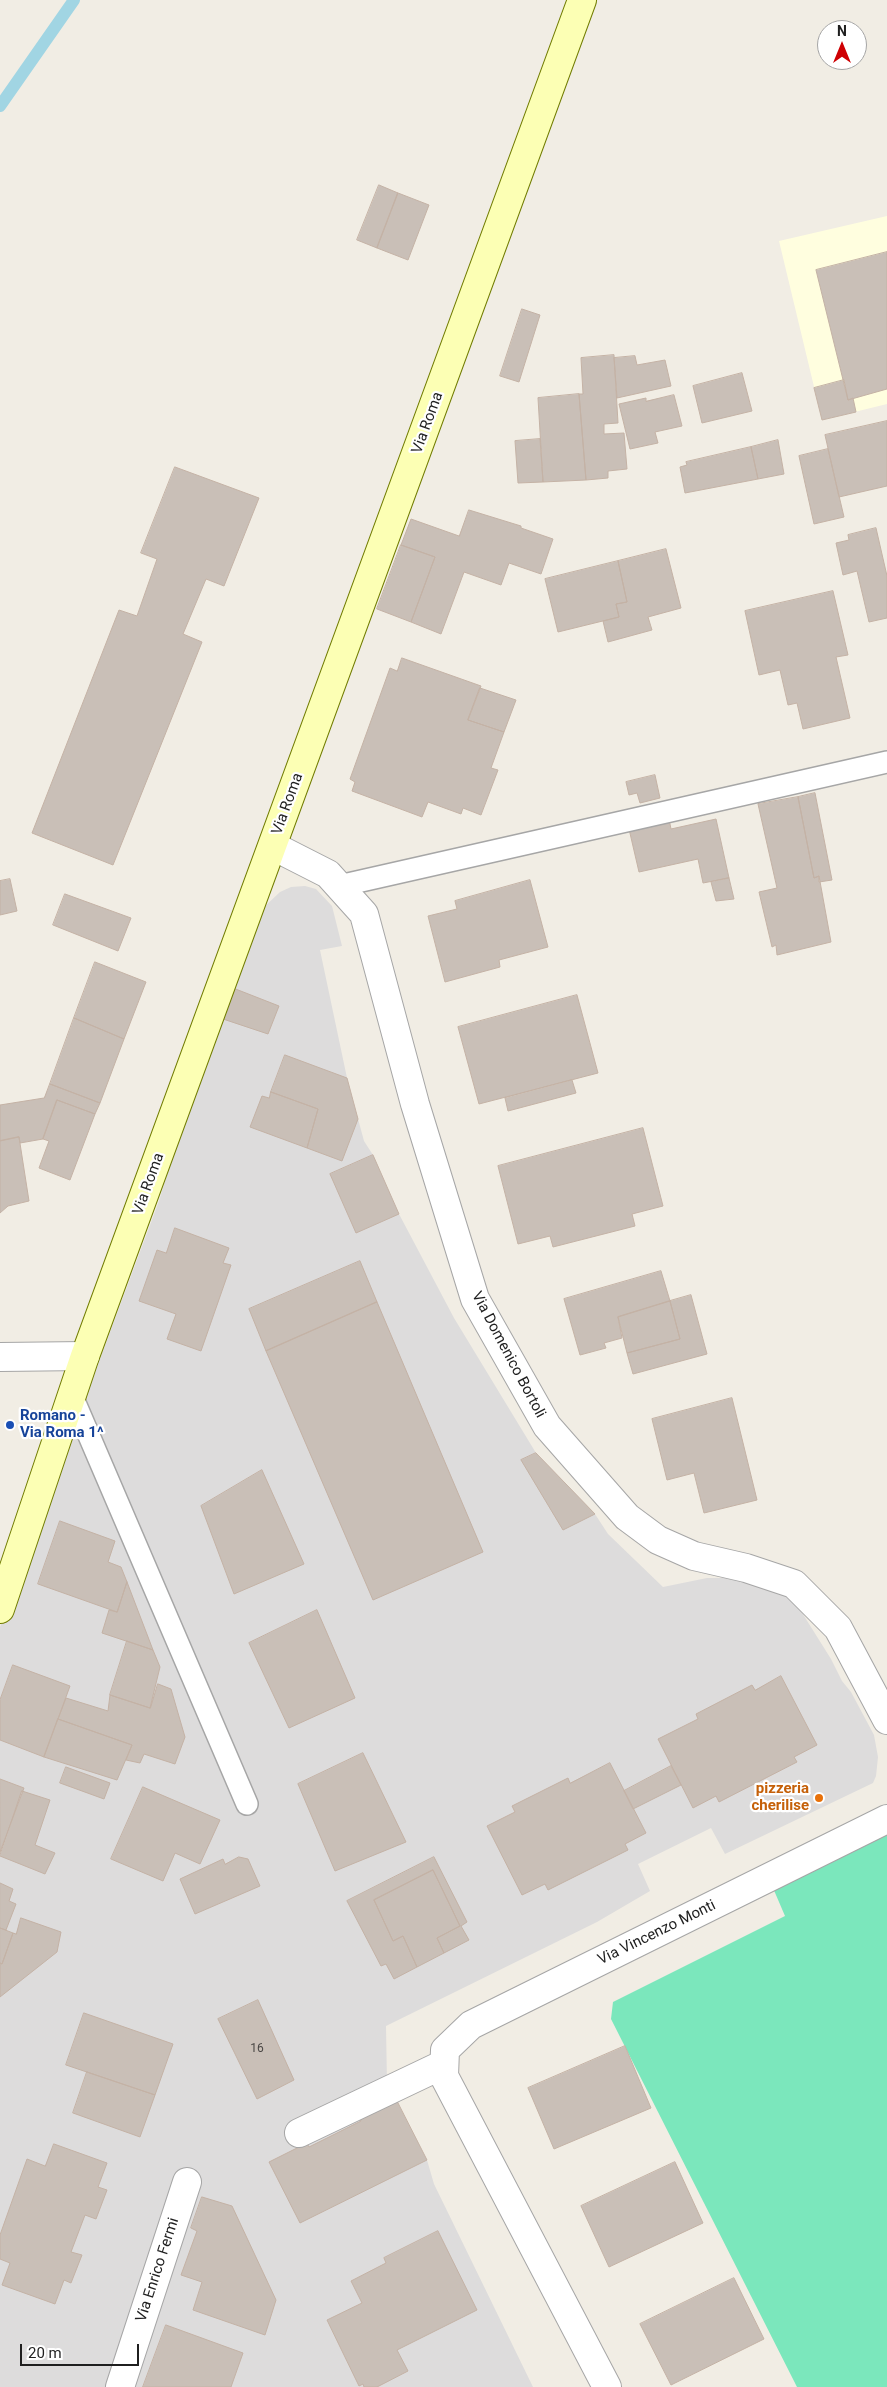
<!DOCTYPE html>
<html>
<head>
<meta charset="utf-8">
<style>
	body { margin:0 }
	#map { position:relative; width:887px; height:2387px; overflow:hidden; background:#f1ede4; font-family:Roboto,sans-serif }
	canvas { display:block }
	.north { position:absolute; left:817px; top:20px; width:50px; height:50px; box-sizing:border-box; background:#fff; border:1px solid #a5a5a5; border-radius:50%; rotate:0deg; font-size:14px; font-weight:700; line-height:20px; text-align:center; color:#1f1f1f }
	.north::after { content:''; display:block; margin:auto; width:18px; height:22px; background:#ce0003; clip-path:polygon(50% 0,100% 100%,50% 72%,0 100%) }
	.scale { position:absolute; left:20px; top:2344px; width:119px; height:22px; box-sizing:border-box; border:2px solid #1f1f1f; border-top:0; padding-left:6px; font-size:15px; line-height:18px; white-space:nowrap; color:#1f1f1f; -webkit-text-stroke:4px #fff; paint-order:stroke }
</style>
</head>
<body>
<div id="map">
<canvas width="887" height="2387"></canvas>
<div class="north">N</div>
<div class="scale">20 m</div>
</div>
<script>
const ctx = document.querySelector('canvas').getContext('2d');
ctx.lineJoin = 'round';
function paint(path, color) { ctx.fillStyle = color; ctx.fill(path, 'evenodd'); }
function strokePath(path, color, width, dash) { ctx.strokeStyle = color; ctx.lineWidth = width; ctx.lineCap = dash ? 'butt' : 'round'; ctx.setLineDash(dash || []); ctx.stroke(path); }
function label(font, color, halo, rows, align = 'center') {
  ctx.font = font + ' Roboto,sans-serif'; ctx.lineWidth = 4.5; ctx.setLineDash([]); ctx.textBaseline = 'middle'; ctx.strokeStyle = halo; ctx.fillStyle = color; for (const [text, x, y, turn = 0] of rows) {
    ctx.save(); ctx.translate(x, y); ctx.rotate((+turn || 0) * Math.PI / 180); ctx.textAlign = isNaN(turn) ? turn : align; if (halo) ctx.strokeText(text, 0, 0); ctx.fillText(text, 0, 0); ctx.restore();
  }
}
paint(new Path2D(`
	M305,886L316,889L332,906L342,946L320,950L347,1078L364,1141L373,1155L399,1214L454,1318L536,1453L595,1514L608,1534L663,1587L707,1578H760L789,1592L831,1659L842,1681L851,1692L874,1735L878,1757L876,1776L873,1783L725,1854L711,1828L638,1864L650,1891L597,1922L386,2026L387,2084L427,2160L434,2184L533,2387H0V1627L159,1201L174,1150L262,909L280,892L291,887Z`), '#dddcdc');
paint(new Path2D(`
	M887,216V404L822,420L779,241Z`), '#fffedf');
paint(new Path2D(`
	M887,1823V2387H797L611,2019L613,2002L785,1916L770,1881Z`), '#7be7bc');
strokePath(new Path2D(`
	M0,106L74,0`), '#a1d5e3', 12);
const building = new Path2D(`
	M379,185L398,193L377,248L357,240Z
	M398,193L429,205L408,260L377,248Z
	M887,252V389L848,400L816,270Z
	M522,309L540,315L519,382L500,376Z
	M614,355L618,423L604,424V434L624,433L627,469L608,471V478L586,480L579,394H583L581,358Z
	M635,356L637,365L665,360L671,386L617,398L614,358Z
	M742,373L752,411L702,423L693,386Z
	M844,380L848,400L853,398L856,412L822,420L814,388Z
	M579,394L586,480L543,482L538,398Z
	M674,395L682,426L655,432L658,443L630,449L619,404L646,398V401Z
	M887,421V486L839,497L825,435Z
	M540,439L543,482L518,483L515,441Z
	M778,440L784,474L758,479L751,447Z
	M751,447L758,479L685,493L680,467L687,465L686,462Z
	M828,449L844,517L814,524L799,456Z
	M175,467L259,498L224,586L206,579L183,634L202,642L113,865L32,833L119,610L137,616L157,559L141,553Z
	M469,510L521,526V528L553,539L541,574L509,563L501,585L464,572L441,634L411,622L435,557L401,545L411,519L459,536Z
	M876,528L887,576V618L869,622L857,571L843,575L836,543L849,540L848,535Z
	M401,545L435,557L411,622L377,609Z
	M666,549L681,608L648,617L652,630L608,642L603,621L619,617L616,604L627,602L618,561Z
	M618,561L627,602L616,604L619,617L558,632L545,579Z
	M833,591L848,655L836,657L850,718L803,729L797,703L788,705L780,670L759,675L745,611Z
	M402,658L481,686L468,720L504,732L491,768L498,770L481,815L463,808L461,814L428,802L422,817L352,791L355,782L350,779L390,668L397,671Z
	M480,688L516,700L504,732L468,720Z
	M655,775L660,798L640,803L637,793L629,795L626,782Z
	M815,793L832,880L819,882V876L814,878L798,797Z
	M798,797L814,878L819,876L831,942L777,955L776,945L772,947L759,892L777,888L758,804Z
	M669,819L671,829L716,819L729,878L703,883L698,859L639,872L629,829Z
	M729,878L734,899L716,901L711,882Z
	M10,879L17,911L0,915V881Z
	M530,880L548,947L499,960L500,967L445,982L428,916L457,909L455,901Z
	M65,894L131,918L118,951L53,925Z
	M95,962L146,982L124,1039L74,1018Z
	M233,988L279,1006L268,1034L223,1019Z
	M577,995L598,1073L479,1104L458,1027Z
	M74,1018L124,1039L100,1103L50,1084Z
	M285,1055L347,1078L358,1119L342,1161L307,1148L318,1109L271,1092Z
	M572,1080L576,1093L508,1111L505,1098Z
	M50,1084L100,1103L95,1114L57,1100L43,1139L20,1143L19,1137L0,1141V1105L44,1098Z
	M271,1092L318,1109L307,1148L250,1127L262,1096L269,1098Z
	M57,1100L95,1114L70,1180L39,1168L49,1141L43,1139Z
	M643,1128L663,1206L632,1214L635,1226L553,1247L550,1236L518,1244L498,1166Z
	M19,1137L29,1201L8,1206L0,1213V1141Z
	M373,1155L399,1214L356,1233L330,1174Z
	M175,1228L229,1248L223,1263L231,1265L201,1351L167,1339L176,1314L139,1301L157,1250L166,1253Z
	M360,1261L377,1302L266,1351L249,1309Z
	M661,1271L670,1301L618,1317L622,1338L604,1343L606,1348L580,1355L564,1299Z
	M691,1295L707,1354L633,1374L627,1353L680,1339L670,1301Z
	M670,1301L680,1339L627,1353L618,1317Z
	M377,1302L483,1552L373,1600L266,1351Z
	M732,1398L757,1500L704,1513L694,1473L667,1480L652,1419Z
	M536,1453L595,1514L563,1530L521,1460Z
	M262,1470L304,1564L234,1594L201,1506Z
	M60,1521L115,1541L108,1562L121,1567L127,1582L117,1612L38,1584Z
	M127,1582L153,1650L102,1633L109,1610L117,1612Z
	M317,1610L355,1698L289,1728L249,1643Z
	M127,1641L153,1650L160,1667L150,1708L110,1695Z
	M13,1665L70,1686L44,1757L0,1740V1700Z
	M781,1676L817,1745L794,1757L797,1762L719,1802L716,1796L693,1808L658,1739L698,1719L696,1714L752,1685L755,1690Z
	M158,1684L171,1689L185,1737L175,1764L144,1754L140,1763L126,1760L132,1745L58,1719L66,1698L108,1711L110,1695L150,1708Z
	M58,1719L132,1745L117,1780L44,1757Z
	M363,1753L406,1842L335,1871L298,1784Z
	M610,1763L646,1833L625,1844L628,1850L548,1890L545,1884L522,1895L487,1826L515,1812L512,1806L568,1778L570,1783Z
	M671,1766L681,1785L633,1809L624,1791Z
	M66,1767L110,1783L104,1799L60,1783Z
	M0,1779L24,1788L0,1852Z
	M143,1787L220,1820L200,1864L175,1853L163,1881L111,1859Z
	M22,1791L50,1800L35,1845L55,1853L45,1874L0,1856Z
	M239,1857L248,1859L260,1886L195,1914L180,1879L223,1859L225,1864Z
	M434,1857L467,1922L461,1926L469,1940L444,1953L437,1938L460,1926L433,1870L374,1900L393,1941L403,1936L417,1967L394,1979L386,1964L381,1966L347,1901Z
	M433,1870L460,1926L437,1938L444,1953L417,1967L403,1936L393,1941L374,1900Z
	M0,1883L13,1889L9,1901L16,1904L6,1930L0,1928Z
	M21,1918L61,1932L57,1952L0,1997V1963L2,1964L13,1933L16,1934Z
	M0,1928L13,1933L2,1964L0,1963Z
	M258,2000L294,2080L257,2099L218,2019Z
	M84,2013L173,2044L155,2095L66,2065Z
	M625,2046L651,2108L554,2149L528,2088Z
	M87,2072L155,2095L140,2137L73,2113Z
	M396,2099L427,2160L300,2223L269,2162L307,2143L309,2147L361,2121L359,2117Z
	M54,2144L107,2163L98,2187L107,2190L96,2219L85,2215L71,2252L82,2255L71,2283L64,2280L55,2304L2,2285L10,2263L0,2259V2235L27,2159L45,2166Z
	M675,2162L703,2223L609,2267L581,2206Z
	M202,2197L232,2206L276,2300L265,2335L193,2310L202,2282L181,2275L197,2231L191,2228Z
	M438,2231L477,2310L397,2350L408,2371L377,2387H364L363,2384L359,2386L327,2320L362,2303L351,2281L386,2263L384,2258Z
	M734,2278L764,2339L671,2385L640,2324Z
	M166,2325L243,2353L231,2387H143Z`);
paint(building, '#c9bfb7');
strokePath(building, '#c4b2a5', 1);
const service = new Path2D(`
	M339,886L887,762
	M72,1396L247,1804`);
const minor = new Path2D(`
	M273,846L328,874L364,914L415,1104L475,1299L547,1426L627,1517L658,1540L694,1556L746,1568L794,1584L838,1628L887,1720
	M0,1357L85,1356
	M299,2133L444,2064
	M120,2387L187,2182
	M607,2387L444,2076L445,2050L471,2025L887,1819`);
const secondary = new Path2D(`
	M0,1609L85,1356L582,0`);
strokePath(service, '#a6a6a6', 24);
strokePath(minor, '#a6a6a6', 30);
strokePath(secondary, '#717c00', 30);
strokePath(service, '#fff', 21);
strokePath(minor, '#fff', 28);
strokePath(secondary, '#fcffb4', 28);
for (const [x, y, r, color] of [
	[10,1425,5,"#1a4fb4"],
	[819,1798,5,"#e8710a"]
]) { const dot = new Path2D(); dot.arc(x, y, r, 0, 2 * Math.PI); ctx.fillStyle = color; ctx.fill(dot); strokePath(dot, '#fff', 2); }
label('12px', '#4a4745', null, [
	["16",257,2049]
]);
label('15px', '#1f1f1f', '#fff', [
	["Via Roma",428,423,-70],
	["Via Roma",288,804,-70],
	["Via Roma",149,1184,-70],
	["Via Domenico Bortoli",508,1355,62],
	["Via Vincenzo Monti",657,1933,-26],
	["Via Enrico Fermi",158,2270,-72]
]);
label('bold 15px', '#164399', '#fff', [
	["Romano -",20,1416],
	["Via Roma 1^",20,1433]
], 'left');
label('bold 15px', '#c56008', '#fff', [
	["pizzeria",809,1789],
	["cherilise",809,1806]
], 'right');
</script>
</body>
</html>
